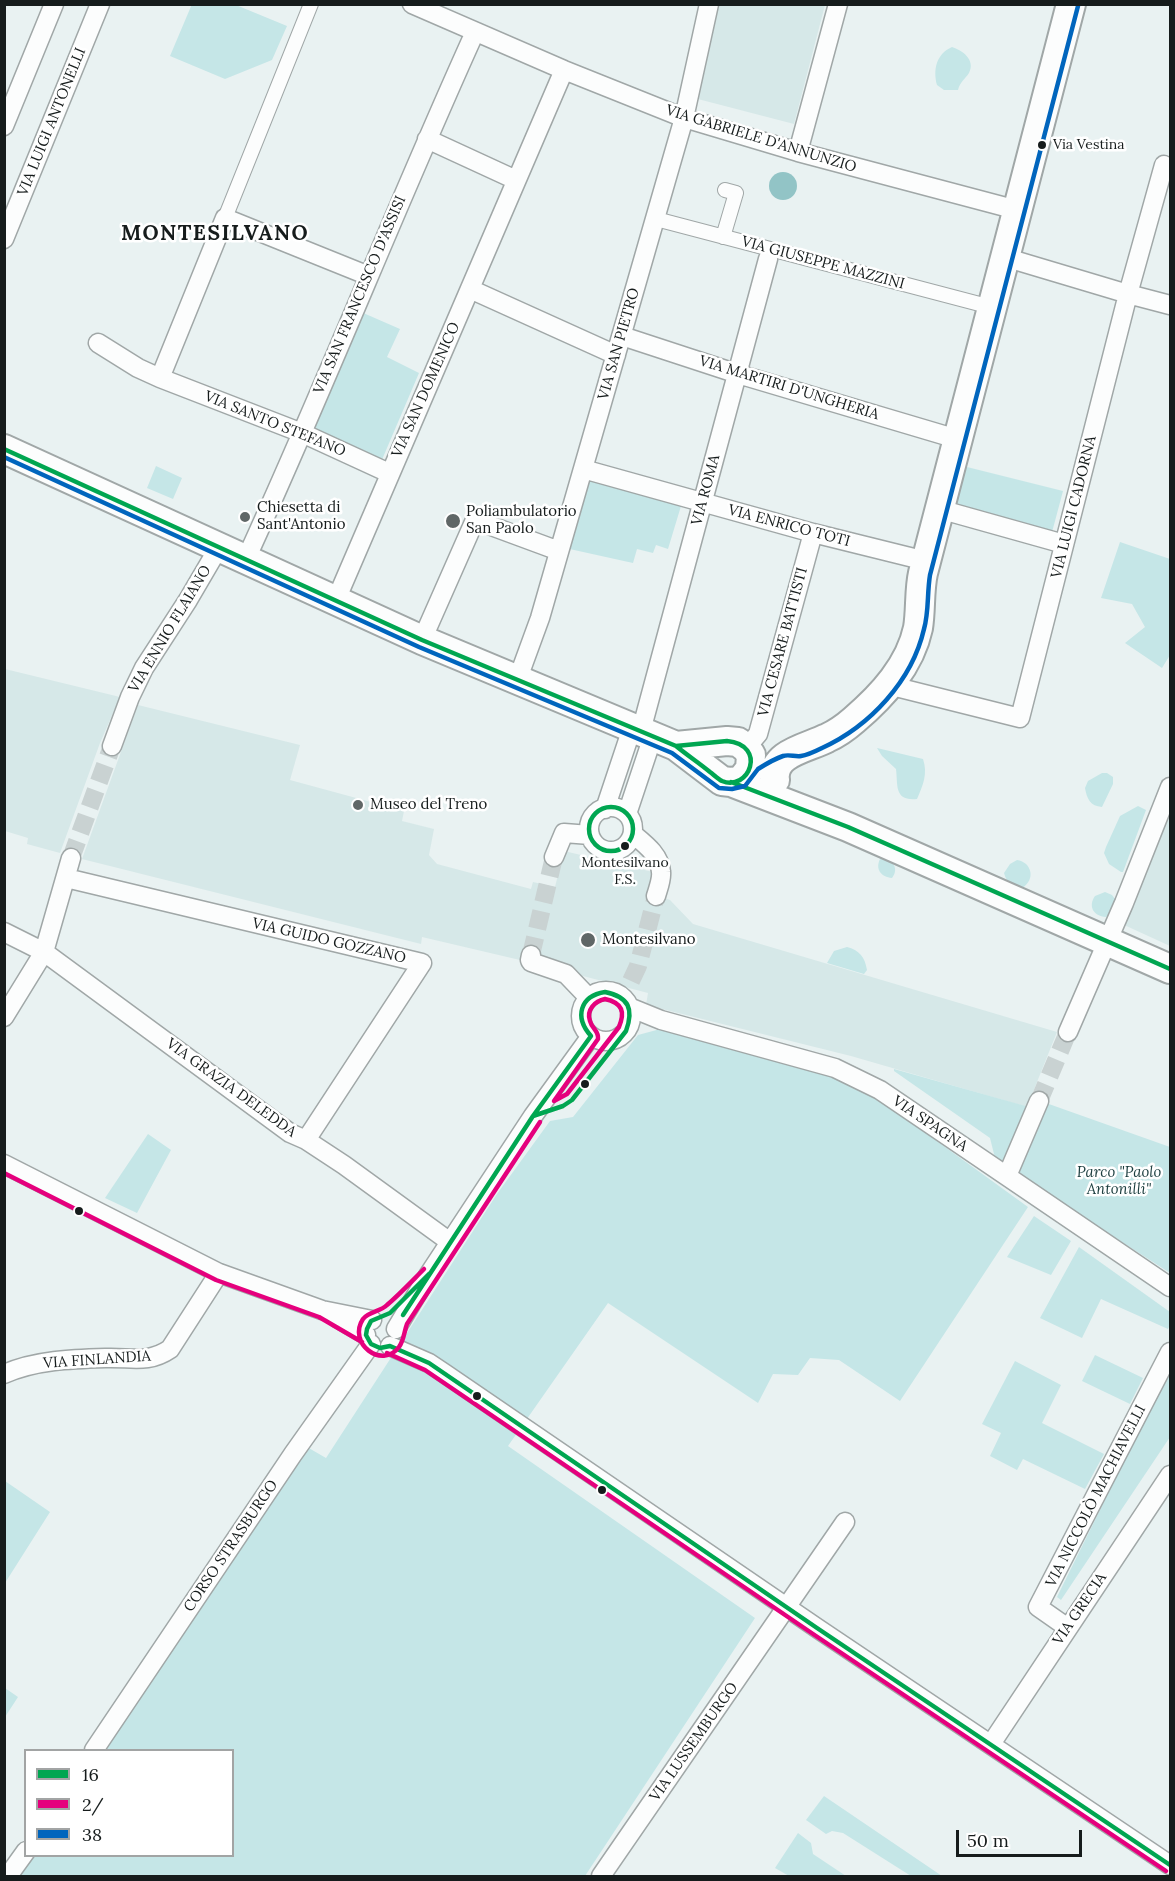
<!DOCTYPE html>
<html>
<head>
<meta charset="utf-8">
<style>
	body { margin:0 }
	#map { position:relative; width:1175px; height:1881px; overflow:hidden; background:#e9f2f2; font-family:Lora,serif }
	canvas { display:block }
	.frame { position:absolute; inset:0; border:6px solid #161c1c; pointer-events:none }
	.legend { position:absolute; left:24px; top:1749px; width:210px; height:108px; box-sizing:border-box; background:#fff; border:2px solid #a2a4a4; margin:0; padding:8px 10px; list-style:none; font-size:18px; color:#161c1c }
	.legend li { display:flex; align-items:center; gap:12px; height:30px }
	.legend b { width:30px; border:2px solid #a2a4a4 }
	.scale { position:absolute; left:956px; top:1830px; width:126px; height:27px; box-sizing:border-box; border:3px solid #161c1c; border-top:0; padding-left:8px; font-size:18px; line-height:21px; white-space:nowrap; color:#161c1c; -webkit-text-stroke:4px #fff; paint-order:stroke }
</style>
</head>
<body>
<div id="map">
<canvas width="1175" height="1881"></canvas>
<div class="frame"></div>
<ul class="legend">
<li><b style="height:8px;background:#00a651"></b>16</li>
<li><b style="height:8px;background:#e5007d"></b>2/</li>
<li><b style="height:8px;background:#0065bd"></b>38</li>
</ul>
<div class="scale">50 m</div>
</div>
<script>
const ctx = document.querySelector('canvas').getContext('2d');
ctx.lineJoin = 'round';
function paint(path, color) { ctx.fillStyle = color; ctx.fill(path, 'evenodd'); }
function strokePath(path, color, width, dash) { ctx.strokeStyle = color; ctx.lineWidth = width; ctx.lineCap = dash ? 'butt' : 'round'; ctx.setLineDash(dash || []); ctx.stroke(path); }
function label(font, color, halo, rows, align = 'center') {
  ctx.font = font + ' Lora,serif'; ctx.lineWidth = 5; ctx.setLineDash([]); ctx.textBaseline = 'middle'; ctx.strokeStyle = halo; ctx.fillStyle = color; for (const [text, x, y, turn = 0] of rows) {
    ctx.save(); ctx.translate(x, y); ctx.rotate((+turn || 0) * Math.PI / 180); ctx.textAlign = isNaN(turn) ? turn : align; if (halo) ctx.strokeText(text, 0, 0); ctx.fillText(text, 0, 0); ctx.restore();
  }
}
paint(new Path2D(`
	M719,5H825L794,124L694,98Z
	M5,669L120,697L100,743L60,853L27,844L28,838L5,831Z
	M138,705L300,745L290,780L404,811L402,821L434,829L429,855L437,864L531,889L533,882L555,887L564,851L653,872L650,893L670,900L693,924L1057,1032L1027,1107L851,1056L646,1005L648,993L537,964L422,937L421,944L82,859Z
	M1170,816V946L1122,924Z`), '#d6e8e8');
paint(new Path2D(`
	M192,4L236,5L287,26L272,60L225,79L170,56Z
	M952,47C962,50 976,60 969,73C965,79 960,82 958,90H944L937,85C933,70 936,54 952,47Z
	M361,312L400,329L387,357L419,373L381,462L309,431Z
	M156,466L182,478L173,499L147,488Z
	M963,466L1063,491L1051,536L952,510Z
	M586,480L681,506L668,549L656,545L653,553L637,549L633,563L565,548Z
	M1120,542L1170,559V655L1162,668L1125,643L1145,627L1132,604L1101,598Z
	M877,748L923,759C928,774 923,785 917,799C894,801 898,786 896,769L882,756Z
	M1102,773H1107L1113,777V784L1102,807C1090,806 1087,799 1085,788L1088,781Z
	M1138,806L1146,810L1123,872H1121L1109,864L1104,853L1106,847L1120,816Z
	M880,859C892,858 900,868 892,878C881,877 875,869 880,859Z
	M1017,860C1032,862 1036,880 1022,888C1012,885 1007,884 1004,873L1010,864Z
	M1105,892L1112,895L1115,899L1111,913L1106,917C1093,916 1088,906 1095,896Z
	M847,947C859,950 865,957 867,970L864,974L827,963L834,951Z
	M664,1028L858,1084L1028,1207L900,1401L839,1360L810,1358L798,1375L773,1374L758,1403L608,1303L508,1446L755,1618L585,1876H19L33,1856H232V1750H103L307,1447L326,1458L497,1194L550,1121L573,1117L638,1035Z
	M894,1069L1029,1107L1004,1161H999L995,1158L990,1138L894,1071Z
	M1046,1103L1170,1147V1273L1018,1175Z
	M148,1134L171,1150L137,1213L105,1198Z
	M1034,1216L1071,1241L1051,1275L1007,1257Z
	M1079,1247L1170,1312V1325L1168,1329L1101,1299L1082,1338L1040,1318Z
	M1095,1355L1143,1378L1130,1404L1082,1381Z
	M1015,1361L1061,1385L1042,1423L1104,1454L1085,1489L1023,1459L1017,1470L990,1456L1001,1433L982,1424Z
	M1170,1368V1437L1061,1600L1057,1597Z
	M5,1481L50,1512L5,1583Z
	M5,1688L18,1697L5,1717Z
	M824,1796L942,1876H911L843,1833L832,1831L826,1834L806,1820Z
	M798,1833L811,1843L813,1854L846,1876H789L775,1868Z`), '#c5e6e7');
paint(new Path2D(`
	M769 186a14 14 0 1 1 28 0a14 14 0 1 1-28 0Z`), '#92c4c6');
strokePath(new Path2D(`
	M71,858L112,746
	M531,955L554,857
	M631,981L638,966L656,896
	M1039,1101L1068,1032`), '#c9d2d2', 18, [18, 9]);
const pedestrian = new Path2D(`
	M225,218L311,4
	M656,219L991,307
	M723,237L736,193L725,190`);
const minor = new Path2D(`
	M412,4L564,70L684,118L798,152L1017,210
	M4,126L54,4
	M427,139L516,180
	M798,152L838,4
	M4,239L100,4
	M1004,257L1128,294L1170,305
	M470,289L616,355
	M622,336L738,374L957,439
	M98,343L138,368L160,378L302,433L389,473
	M160,378L225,218L369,276
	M583,469L813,533L926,561
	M939,509L1064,544
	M246,559C326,385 396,206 475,32
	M336,600L564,70
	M422,640L475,520L559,551
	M517,681L540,618L684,118L709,4
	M887,688L896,687L1020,718L1128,294L1164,165
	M641,731L768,259
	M112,746L130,697L144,668L188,600L219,547
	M746,748L758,734L813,533
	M589 829a22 22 0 1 1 44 0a22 22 0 1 1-44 0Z
	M605,809L632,728
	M627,814L653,736
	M633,834C645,844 660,855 661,872C662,879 658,889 656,896
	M554,857L564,833L590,835
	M66,878L422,963L306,1140
	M4,932L44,952L290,1133L306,1140L344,1165L450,1242
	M531,955L530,960L531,962L566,974L589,998
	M581 1016a25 25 0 1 1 50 0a25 25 0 1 1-50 0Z
	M629,1007L661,1020L835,1068L880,1090L1170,1287
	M4,1017L44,952L71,858
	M1068,1032L1124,903L1170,787
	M4,1164L219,1273L322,1310L372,1320
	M1007,1176L1039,1101
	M337,1318L366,1335
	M396,1329L429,1274L533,1116L591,1036
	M390,1346L429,1363L444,1373L817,1628L1170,1865
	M4,1374C36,1360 72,1359 106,1358C131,1357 148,1364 170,1349L219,1273
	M1068,1628L1038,1607L1170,1352
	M991,1744L1170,1475
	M94,1750L293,1454L371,1344
	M8,1876L26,1851
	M601,1876L845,1522`);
const primary = new Path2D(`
	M4,449L422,640L676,746L722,781L731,782L737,781L742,779L750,769L751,755L746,748L738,742L727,741L676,746
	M775,780C771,753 808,748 827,738C836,734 846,727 854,720C882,696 910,666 918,628C921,610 919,591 923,573L1071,4
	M731,782L848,827L1170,969`);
strokePath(pedestrian, '#a0a7a7', 16);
strokePath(minor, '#a0a7a7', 21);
strokePath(primary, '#a0a7a7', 32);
strokePath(pedestrian, '#fcfdfd', 14);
strokePath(minor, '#fcfdfd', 18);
strokePath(primary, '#fcfdfd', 28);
strokePath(new Path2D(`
	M4,449L422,640L676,746
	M727,741C768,745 749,792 722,781C718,779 714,775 710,772C699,763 687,755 676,746Z
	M731,782L848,827L1170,969
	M589 829a22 22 0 1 1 44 0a22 22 0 1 1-44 0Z
	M605,992C629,997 634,1009 626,1031L572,1100L563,1106L533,1116L591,1036C574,1017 580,996 605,992Z
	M429,1274L390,1313L371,1321L367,1329L366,1335L371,1344L380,1348L390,1346L429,1363L817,1628L1170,1865
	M403,1315L533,1116`), '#00a651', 4.5);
strokePath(new Path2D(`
	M605,999C623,1003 625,1012 619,1027L567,1094L554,1101L598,1039C599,1031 592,1029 590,1021C586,1010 595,1001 605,999Z
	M4,1173L216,1280L319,1317L362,1342
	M424,1269C412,1281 400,1294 387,1305C380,1312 369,1311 363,1319C347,1343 382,1370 399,1347C404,1340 404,1332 407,1324L540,1122
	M387,1353L425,1370L813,1634L1166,1871`), '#e5007d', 4.5);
strokePath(new Path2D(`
	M4,457L419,647L672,753L719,788L732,789L745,786L758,769C766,764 774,759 783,756C789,754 795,757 801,756C808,755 816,751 822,748C870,726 912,681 924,629C929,612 927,593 930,575L1078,6`), '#0065bd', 4.5);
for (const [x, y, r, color] of [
	[1042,145,5,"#161c1c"],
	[245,517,6,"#606767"],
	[453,521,8,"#606767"],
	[358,805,6,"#606767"],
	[625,846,5,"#161c1c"],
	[588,940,8,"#606767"],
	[585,1084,5,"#161c1c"],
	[79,1211,5,"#161c1c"],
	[477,1396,5,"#161c1c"],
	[602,1490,5,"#161c1c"]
]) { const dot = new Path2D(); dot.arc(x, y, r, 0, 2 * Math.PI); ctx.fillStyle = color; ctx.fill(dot); strokePath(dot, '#fff', 2); }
label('14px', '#161c1c', '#fff', [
	["Via Vestina",1053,145],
	["Montesilvano",625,863,"center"],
	["F.S.",625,880,"center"]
], 'left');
label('15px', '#161c1c', '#fff', [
	["VIA LUIGI ANTONELLI",52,122,-68],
	["VIA GABRIELE D'ANNUNZIO",761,139,17],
	["VIA GIUSEPPE MAZZINI",823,263,15],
	["VIA SAN FRANCESCO D'ASSISI",360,295,-67],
	["VIA SAN PIETRO",619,344,-74],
	["VIA MARTIRI D'UNGHERIA",789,388,17],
	["VIA SAN DOMENICO",426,390,-66],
	["VIA SANTO STEFANO",275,424,22],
	["VIA ROMA",706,490,-75],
	["VIA LUIGI CADORNA",1074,507,-76],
	["VIA ENRICO TOTI",789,526,15],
	["VIA ENNIO FLAIANO",170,629,-59],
	["VIA CESARE BATTISTI",783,642,-75],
	["VIA GUIDO GOZZANO",329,941,13],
	["VIA GRAZIA DELEDDA",231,1088,36],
	["VIA SPAGNA",930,1124,34],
	["VIA FINLANDIA",97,1360,-4],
	["VIA NICCOLÒ MACHIAVELLI",1096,1496,-63],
	["CORSO STRASBURGO",231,1546,-56],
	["VIA GRECIA",1080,1609,-56],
	["VIA LUSSEMBURGO",694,1742,-55]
]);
label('15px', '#161c1c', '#fff', [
	["Chiesetta di",257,508],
	["Sant'Antonio",257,525],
	["Poliambulatorio",466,512],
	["San Paolo",466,529],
	["Museo del Treno",370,805],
	["Montesilvano",602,940]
], 'left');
label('italic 15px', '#1c3e3f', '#fff', [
	["Parco \"Paolo",1119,1173],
	["Antonilli\"",1119,1190]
]);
ctx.letterSpacing = '1.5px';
label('bold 21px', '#161c1c', '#fff', [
	["MONTESILVANO",215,234]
]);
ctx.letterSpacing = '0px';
</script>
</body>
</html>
